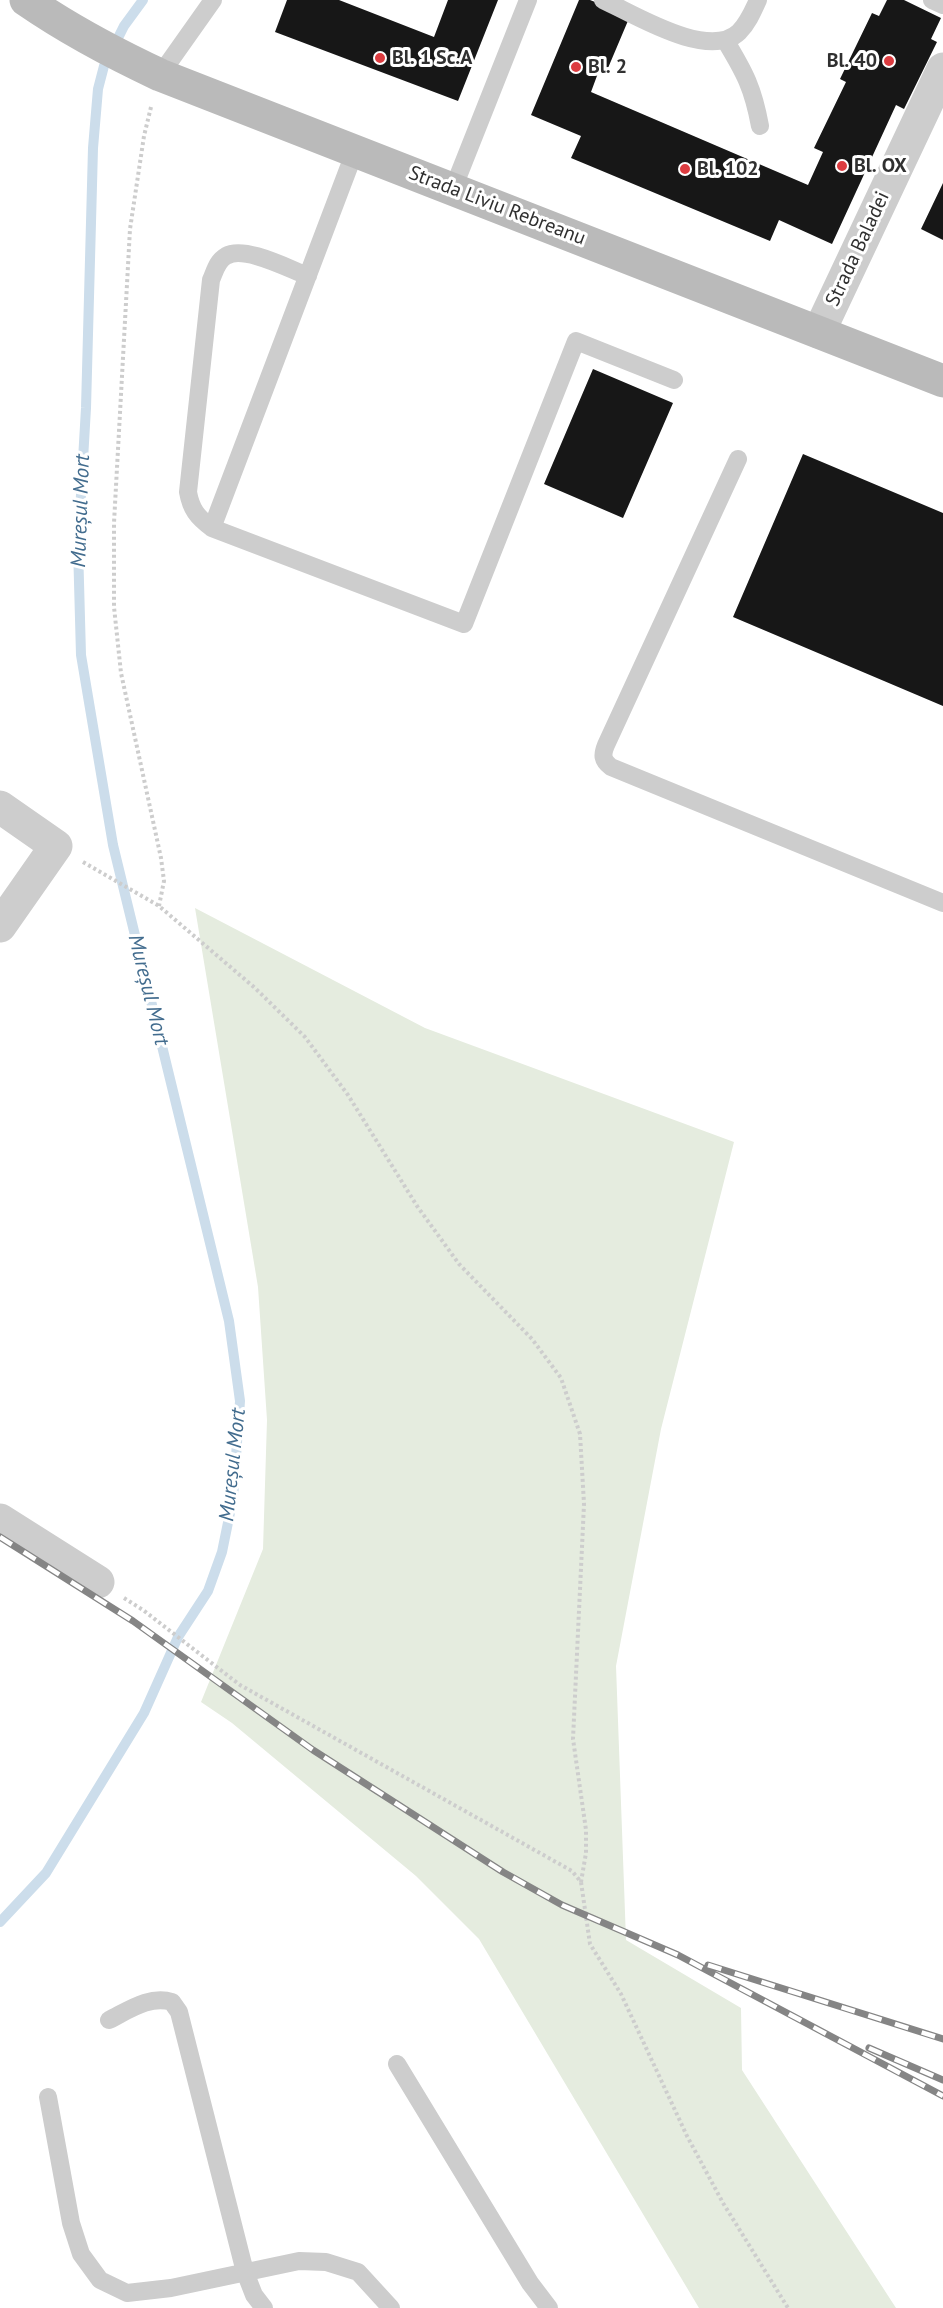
<!DOCTYPE html>
<html>
<head>
<meta charset="utf-8">
<style>
	body { margin:0 }
	canvas { display:block; background:#fff }
</style>
</head>
<body>
<canvas width="943" height="2308"></canvas>
<script>
const ctx = document.querySelector('canvas').getContext('2d');
ctx.lineJoin = 'round';
function paint(path, color) { ctx.fillStyle = color; ctx.fill(path, 'evenodd'); }
function strokePath(path, color, width, dash) { ctx.strokeStyle = color; ctx.lineWidth = width; ctx.lineCap = dash ? 'butt' : 'round'; ctx.setLineDash(dash || []); ctx.stroke(path); }
function label(font, color, halo, rows, align = 'center') {
  ctx.font = font + ' "PT Sans",sans-serif'; ctx.lineWidth = 6; ctx.setLineDash([]); ctx.textBaseline = 'middle'; ctx.strokeStyle = halo; ctx.fillStyle = color; for (const [text, x, y, turn = 0] of rows) {
    ctx.save(); ctx.translate(x, y); ctx.rotate((+turn || 0) * Math.PI / 180); ctx.textAlign = isNaN(turn) ? turn : align; if (halo) ctx.strokeText(text, 0, 0); ctx.fillText(text, 0, 0); ctx.restore();
  }
}
paint(new Path2D(`
	M195,908L425,1028L734,1142L661,1429L616,1666L626,1940L741,2008L742,2070L896,2308H699L479,1939L416,1876L232,1723L201,1702L263,1549L267,1420L258,1287Z`), '#e5ecdf');
strokePath(new Path2D(`
	M0,1922L46,1873L144,1713L178,1637L208,1591L222,1552L233,1498L240,1401L229,1321L113,845L81,655L78,546L86,408L93,148L98,89L104,66L124,26L143,0`), '#ccddeb', 10);
paint(new Path2D(`
	M287,0H339L434,37L448,0H498L458,101L275,32Z
	M579,0H590L630,16L608,68L601,65L591,92L808,185L823,152L814,148L846,82L840,79L872,13L879,16L887,0H904L941,18L931,39L937,42L904,109L896,105L832,244L779,220L770,241L571,158L581,136L531,115Z
	M943,183V240L921,229Z
	M593,369L673,403L623,518L544,484Z
	M803,454L943,513V706L733,617Z`), '#171717');
strokePath(new Path2D(`
	M151,107L144,136L130,229L114,523V607L121,673L161,858L164,881L159,906
	M83,862L159,906L255,988L305,1037L348,1095L417,1206L459,1264L532,1339L561,1378L580,1434L584,1504L573,1739L586,1830V1853L581,1882
	M124,1598L143,1610L240,1685L572,1871L581,1882L590,1944L621,1994L687,2136L723,2203L788,2308`), '#cdcdcd', 4, [3, 3]);
strokePath(new Path2D(`
	M603,0C634,14 709,61 739,32C748,23 753,11 758,0
	M932,0L943,5
	M725,40C745,73 753,88 760,126
	M160,75L213,0
	M355,151L212,528L464,624L576,341L674,380
	M453,189L528,0
	M738,459L606,745C602,755 602,760 611,767L943,903
	M212,528C197,517 191,509 188,492L211,280C215,271 217,261 226,256C244,245 289,269 308,276
	M109,2020C129,2010 150,1995 172,2002L179,2012L245,2272L254,2295L264,2308
	M397,2064L530,2283L549,2308
	M48,2097L71,2223L81,2254L100,2280L127,2293L171,2288L299,2261L326,2262L358,2272L391,2308`), '#cdcdcd', 18);
strokePath(new Path2D(`
	M819,332L943,69
	M0,807L56,846L0,926
	M0,1520L98,1582`), '#cdcdcd', 33);
strokePath(new Path2D(`
	M26,0C68,29 113,53 160,75L943,381`), '#bababa', 33);
const rail = new Path2D(`
	M0,1537L133,1621L313,1750L503,1872L562,1905L678,1955L943,2096
	M708,1965L943,2039
	M869,2048L943,2080`);
strokePath(rail, '#858585', 7);
strokePath(rail, '#fff', 4.5, [14]);
for (const [x, y, r, color] of [
	[380,58,6,"#dc3c40"],
	[889,61,6,"#dc3c40"],
	[576,67,6,"#dc3c40"],
	[842,166,6,"#dc3c40"],
	[685,169,6,"#dc3c40"]
]) { const dot = new Path2D(); dot.arc(x, y, r, 0, 2 * Math.PI); ctx.fillStyle = color; ctx.fill(dot); strokePath(dot, '#fff', 2); }
label('bold 20px', '#303030', '#fff', [
	["Bl. 1 Sc.A",392,58],
	["Bl. 40",877,61,"right"],
	["Bl. 2",588,67],
	["Bl. OX",854,166],
	["Bl. 102",697,169]
], 'left');
label('20px', '#303030', '#fff', [
	["Strada Liviu Rebreanu",497,206,21],
	["Strada Baladei",858,249,-65]
]);
label('italic 21px', '#426c8e', '#fff', [
	["Mureșul Mort",81,511,-88],
	["Mureșul Mort",148,990,76],
	["Mureșul Mort",233,1465,-84]
]);
</script>
</body>
</html>
